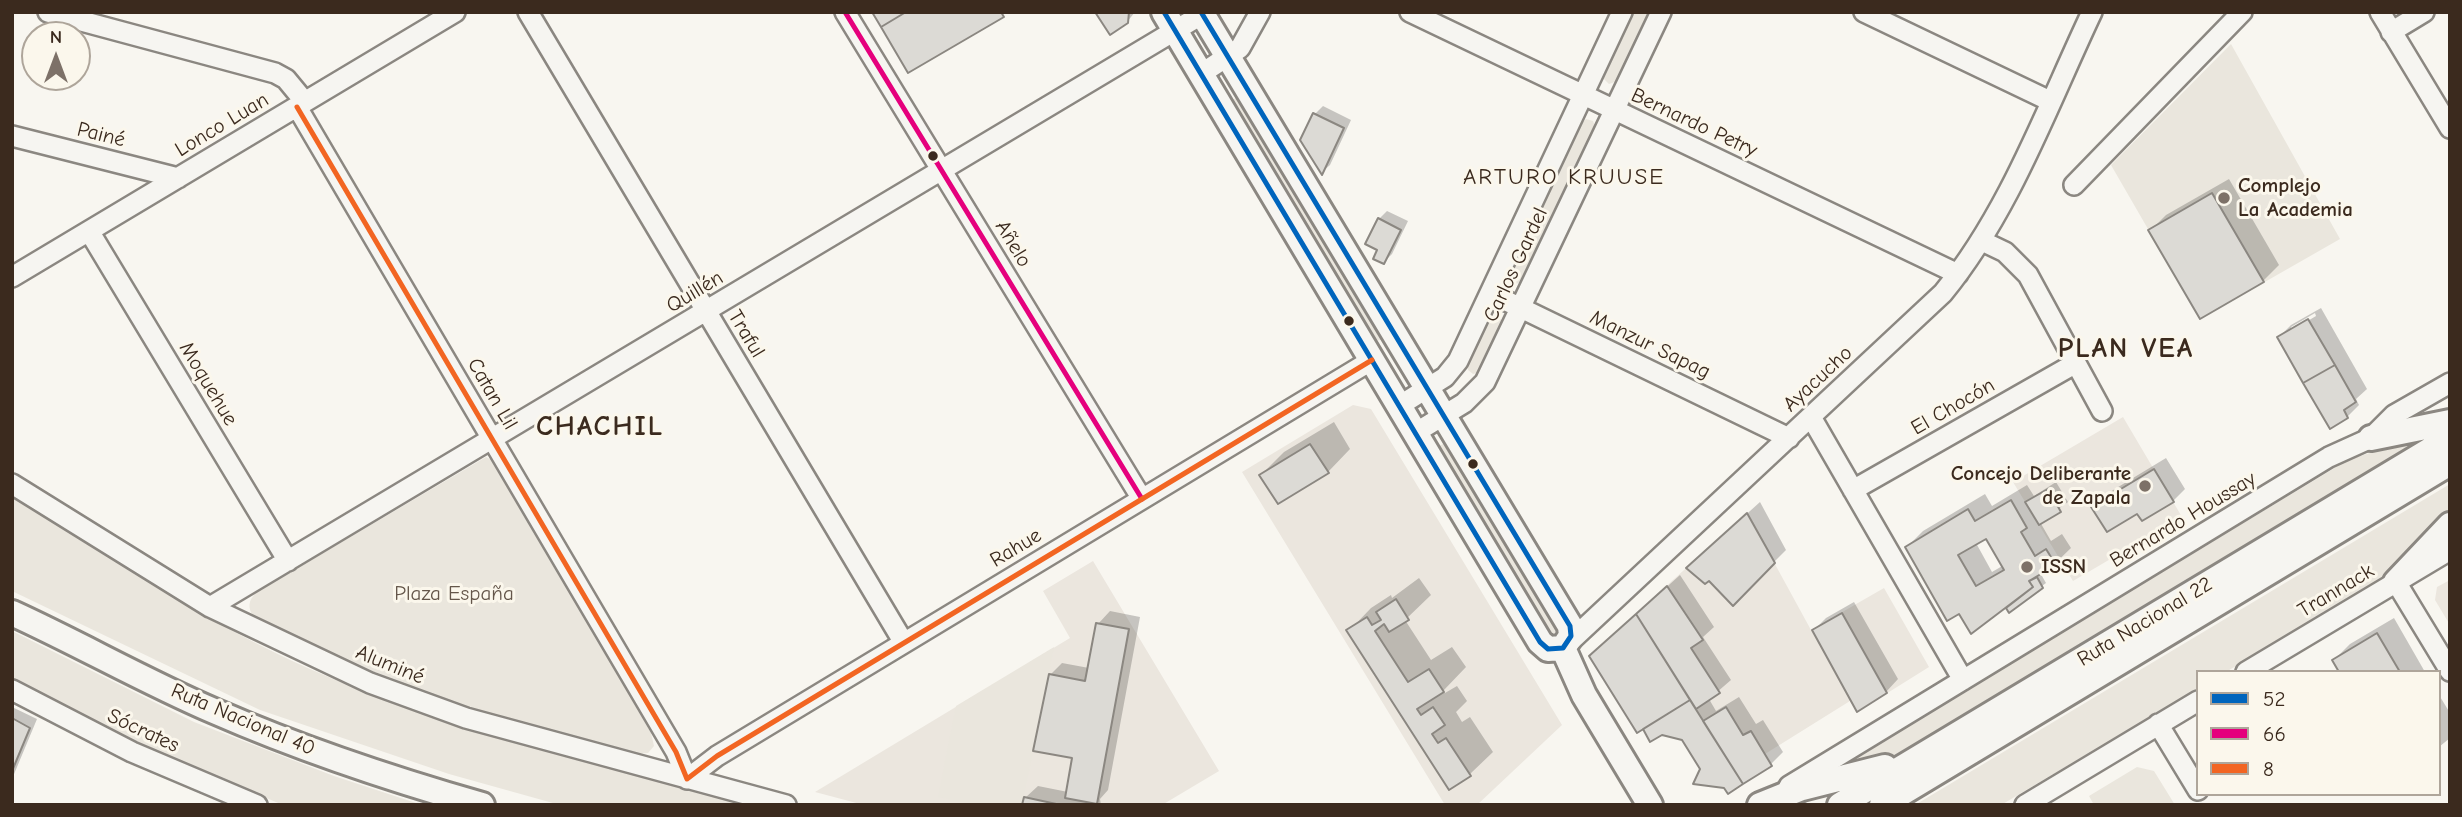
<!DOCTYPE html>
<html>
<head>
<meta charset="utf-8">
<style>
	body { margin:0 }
	#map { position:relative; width:2462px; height:817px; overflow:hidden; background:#f8f6f0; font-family:"Comic Neue",sans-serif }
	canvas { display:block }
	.frame { position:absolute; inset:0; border:14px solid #3b2a1e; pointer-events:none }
	.legend { position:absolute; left:2196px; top:670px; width:245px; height:126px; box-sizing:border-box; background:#fbf7ec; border:2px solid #aea59a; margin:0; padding:9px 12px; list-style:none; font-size:21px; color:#3b2a1e }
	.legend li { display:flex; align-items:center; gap:14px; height:35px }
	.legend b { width:35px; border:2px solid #aea59a }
	.north { position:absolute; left:21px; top:21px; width:70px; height:70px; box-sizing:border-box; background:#fbf7ec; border:2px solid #aea59a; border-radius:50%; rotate:0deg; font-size:19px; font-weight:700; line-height:28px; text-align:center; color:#3b2a1e }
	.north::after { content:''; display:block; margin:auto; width:24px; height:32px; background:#7d7168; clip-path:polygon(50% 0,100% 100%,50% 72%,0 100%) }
</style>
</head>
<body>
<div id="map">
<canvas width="2462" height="817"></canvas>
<div class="frame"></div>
<ul class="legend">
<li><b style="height:9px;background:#0065bd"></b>52</li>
<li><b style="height:9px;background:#e5007d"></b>66</li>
<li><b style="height:9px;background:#f26522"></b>8</li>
</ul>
<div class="north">N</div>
</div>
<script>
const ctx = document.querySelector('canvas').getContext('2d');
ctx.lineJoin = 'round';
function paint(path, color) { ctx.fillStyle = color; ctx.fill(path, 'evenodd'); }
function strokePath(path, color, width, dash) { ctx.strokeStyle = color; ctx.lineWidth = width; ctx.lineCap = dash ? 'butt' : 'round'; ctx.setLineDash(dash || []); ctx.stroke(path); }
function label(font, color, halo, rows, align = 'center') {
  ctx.font = font + ' "Comic Neue",sans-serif'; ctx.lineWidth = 6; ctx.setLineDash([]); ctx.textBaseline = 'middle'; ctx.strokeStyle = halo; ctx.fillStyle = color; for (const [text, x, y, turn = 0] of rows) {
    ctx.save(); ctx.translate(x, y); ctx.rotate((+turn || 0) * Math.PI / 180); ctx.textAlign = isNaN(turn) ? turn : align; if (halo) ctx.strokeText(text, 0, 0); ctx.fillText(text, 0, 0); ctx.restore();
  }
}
paint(new Path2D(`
	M1353,405L1371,409L1562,725L1477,805H1445L1242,472Z
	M2123,417L2182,517L2073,581L2013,482Z
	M1747,513L1811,630L1884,588L1929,667L1857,712L1850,701L1765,754L1772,766L1743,784L1690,700L1637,733L1589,656Z
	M1093,561L1219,771L1162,805H864L815,792L1070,638L1043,591Z
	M2450,580V625L2435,600L2437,587Z`), '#ebe6de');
paint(new Path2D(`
	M1633,12H1650L1618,81L1609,84L1604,79V74Z
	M2231,44L2340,239L2200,319L2111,165Z
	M1240,96L1383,339L1373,342L1230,101Z
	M1586,119L1593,121L1596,129L1522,282L1515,284L1510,273L1581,124Z
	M1493,316H1498L1503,322L1480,372L1473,374L1468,370V363L1489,319Z
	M2447,428L1903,752L1892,758L1826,774L2348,460Z
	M1447,442L1561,625L1556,636H1550L1437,447Z
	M486,457L497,463L651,733L654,746L648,753L633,754L462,706L330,655L254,617C247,608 248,600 257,592Z
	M2450,484C2450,492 2452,504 2449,511C2425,568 2281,639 2226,672H2198V689L2001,805H1915Z
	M12,495C109,557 204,622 310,669C454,732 598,765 750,805H560L449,774L260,710L12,591Z
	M12,631L194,722L334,776L422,805H283L135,743L12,679Z
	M1054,647L1022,805H975L938,797L956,706Z
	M2137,767L2154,771L2175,805H2094L2089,796Z`), '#eae6dd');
paint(new Path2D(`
	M1097,12H1135L1127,22Z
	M1323,106L1351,120L1330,165L1322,172L1315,114Z
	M2229,179L2279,265L2263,281L2150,231L2166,215Z
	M1387,211L1408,221L1392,254L1384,262L1379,249V219Z
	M2321,308L2367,389L2356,399L2359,405L2347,417L2279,337L2291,325ZM2315,313L2316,316L2291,331V327Z
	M1334,422L1350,449L1328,472L1261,475L1284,452Z
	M2166,458L2185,489L2173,501L2138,512L2093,507L2105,495Z
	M2056,482L2068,502L2040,522L2051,541L2062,534L2071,548L2042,576L2046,583L2009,610L2012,600L1960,612L1907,547L1923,531L1985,494L1992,506L2027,485L2034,496ZM1987,536L2004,565L1992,572L1976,543Z
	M1760,502L1786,550L1733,603L1700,556Z
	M1680,575L1714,627L1703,637L1731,680L1709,699L1716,711L1739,697L1756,724L1763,720L1783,752L1771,764L1728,791L1702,769L1683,739L1608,640Z
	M1419,578L1431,595L1405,620L1431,660L1452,647L1466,667L1443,691L1445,693L1457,686L1467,701L1456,712L1462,722L1470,717L1493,752L1470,774L1450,787L1349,631L1371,608L1391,595L1392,598Z
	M1854,602L1898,679L1886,692L1858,710L1814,630L1826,618Z
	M1110,611L1140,617L1108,790L1100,799L1101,805H1024L1025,798L1038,786L1068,792L1074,757L1050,675L1062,663L1089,668L1098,624Z
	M2394,618L2425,672H2341L2334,660L2350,644Z
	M2439,695L2450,713V738L2439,747Z
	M12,707L37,719L12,779Z`), '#0003');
const building = new Path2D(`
	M872,12H906L881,27Z
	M906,12H1001L1004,17L908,73L881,27Z
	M1095,12H1129L1128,23L1110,35Z
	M1313,113L1344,128L1322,175L1300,140Z
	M2212,193L2264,282L2200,319L2148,230Z
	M1378,218L1401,230L1384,264L1373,259L1377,250L1365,244Z
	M2308,319L2335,365L2303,383L2277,337Z
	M2335,365L2356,402L2344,410L2348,418L2330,429L2303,383Z
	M1310,444L1329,473L1278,504L1259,475Z
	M2154,469L2174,502L2142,521L2137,514L2107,532L2091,507Z
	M2048,489L2061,512L2039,525L2025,502Z
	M2011,500L2027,528L2021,532L2035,556L2046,549L2056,565L2029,581L2033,587L1971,634L1959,614L1947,621L1905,547L1968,509L1975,521ZM1986,539L2004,570L1976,586L1958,555Z
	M1747,513L1775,563L1733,606L1709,581L1705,584L1686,568Z
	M2037,577L2043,588L2009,613L2006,608L2033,587L2029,581Z
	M1667,586L1703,640L1691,648L1720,693L1696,709L1636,614Z
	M1396,599L1409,620L1389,632L1384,624L1375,631L1408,682L1429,669L1444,692L1417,709L1421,715L1433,707L1445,725L1432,734L1438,743L1446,738L1471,776L1449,790L1346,630L1367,617L1372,625L1381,620L1376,612Z
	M1842,613L1887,693L1857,712L1812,630Z
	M1636,614L1690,700L1637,733L1589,656Z
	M1096,623L1129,629L1097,804L1065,798L1072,758L1033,751L1049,674L1085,681Z
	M2377,633L2400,672H2339L2332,660Z
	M1690,700L1743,784L1728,794L1724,788L1693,784L1700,769L1682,740L1662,735L1650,742L1643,729Z
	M1726,707L1743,735L1751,731L1772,766L1743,784L1703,721Z
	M12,718L30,728L12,771Z
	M1024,797L1061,805H1022Z`);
paint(building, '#dcdad5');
strokePath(building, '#8b8781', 2);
const minor = new Path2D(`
	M48,12L275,73L286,79L305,102
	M528,12L904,643
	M845,12L1142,499
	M1410,12L1958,274
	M1864,12L2050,101
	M2380,12L2450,128
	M2391,32L2424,12
	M1201,74L1240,48L1260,12
	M297,107L676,752L687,779L717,756L1372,360
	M12,136L178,178
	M2074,185L2242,12
	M89,231L288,561
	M1982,241L2005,252L2028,275L2102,411
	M12,277L455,12
	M1490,293L1789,438
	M1399,406L1445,377L1458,361L1622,12
	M1811,417L1963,680
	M1415,433L1464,403L1485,382L1661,12
	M12,484L210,607L370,683L466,718L786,805
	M1853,490L2076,363
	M2396,582L2450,671
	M210,607L1206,12
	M1563,648L1943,293C2010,211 2047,107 2092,12
	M2246,672L2450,550
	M12,690L132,752L257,805
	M2158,724L2198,790
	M1789,786L2329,457L2371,438L2394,415L2450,383
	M2025,805L2198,701`);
const major = new Path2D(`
	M1164,12L1540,642L1548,649L1563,648L1571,636L1570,626L1201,12
	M2371,438L2450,422
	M2396,582L2450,525
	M12,613C80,644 146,682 214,711C301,749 391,779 482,805
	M1563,648L1584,695L1650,805
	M1760,805L1802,788L1885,767
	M1840,805L2450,438
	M1882,805L2450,463`);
strokePath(minor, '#8b8781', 24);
strokePath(major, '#8b8781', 30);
strokePath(minor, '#f6f5f1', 19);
strokePath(major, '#f6f5f1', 24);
strokePath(new Path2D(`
	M1164,12L1540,642L1548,649L1563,648L1571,636L1570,626L1201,12`), '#0065bd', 5);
strokePath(new Path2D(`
	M845,12L1142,499`), '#e5007d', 5);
strokePath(new Path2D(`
	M297,107L676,752L687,779L717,756L1372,360`), '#f26522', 5);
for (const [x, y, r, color] of [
	[933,156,6,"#3b2a1e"],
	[2224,198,7,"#7d7168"],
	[1349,321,6,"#3b2a1e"],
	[1473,464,6,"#3b2a1e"],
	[2145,486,7,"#7d7168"],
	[2027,567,7,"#7d7168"]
]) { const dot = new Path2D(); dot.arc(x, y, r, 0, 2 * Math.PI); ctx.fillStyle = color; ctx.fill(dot); strokePath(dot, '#fbf7ec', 2.5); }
label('21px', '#3b2a1e', '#fbf7ec', [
	["Bernardo Petry",1694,123,25],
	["Lonco Luan",222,125,-31],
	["Painé",101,135,14],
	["Añelo",1013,244,59],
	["Carlos Gardel",1516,265,-65],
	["Quillén",695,292,-31],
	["Traful",746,334,59],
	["Manzur Sapag",1650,345,26],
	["Ayacucho",1818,379,-43],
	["Moquehue",208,384,59],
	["Catan Lil",492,394,60],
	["El Chocón",1953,407,-30],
	["Bernardo Houssay",2183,520,-31],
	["Rahue",1016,548,-31],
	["Trannack",2336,591,-31],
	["Ruta Nacional 22",2145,622,-31],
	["Aluminé",390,665,22],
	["Ruta Nacional 40",243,720,23],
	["Sócrates",143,731,25]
]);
label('bold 21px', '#3b2a1e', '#fbf7ec', [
	["Complejo",2238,186],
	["La Academia",2238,210],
	["Concejo Deliberante",2131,474,"right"],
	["de Zapala",2131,498,"right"],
	["ISSN",2041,567]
], 'left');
label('21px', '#64564a', '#fbf7ec', [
	["Plaza España",454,594]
]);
ctx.letterSpacing = '2px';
label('23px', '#3b2a1e', '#fbf7ec', [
	["ARTURO KRUUSE",1564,177]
]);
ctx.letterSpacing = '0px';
ctx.letterSpacing = '2px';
label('bold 28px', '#3b2a1e', '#fbf7ec', [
	["PLAN VEA",2126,349],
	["CHACHIL",600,427]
]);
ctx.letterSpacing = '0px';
</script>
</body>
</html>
